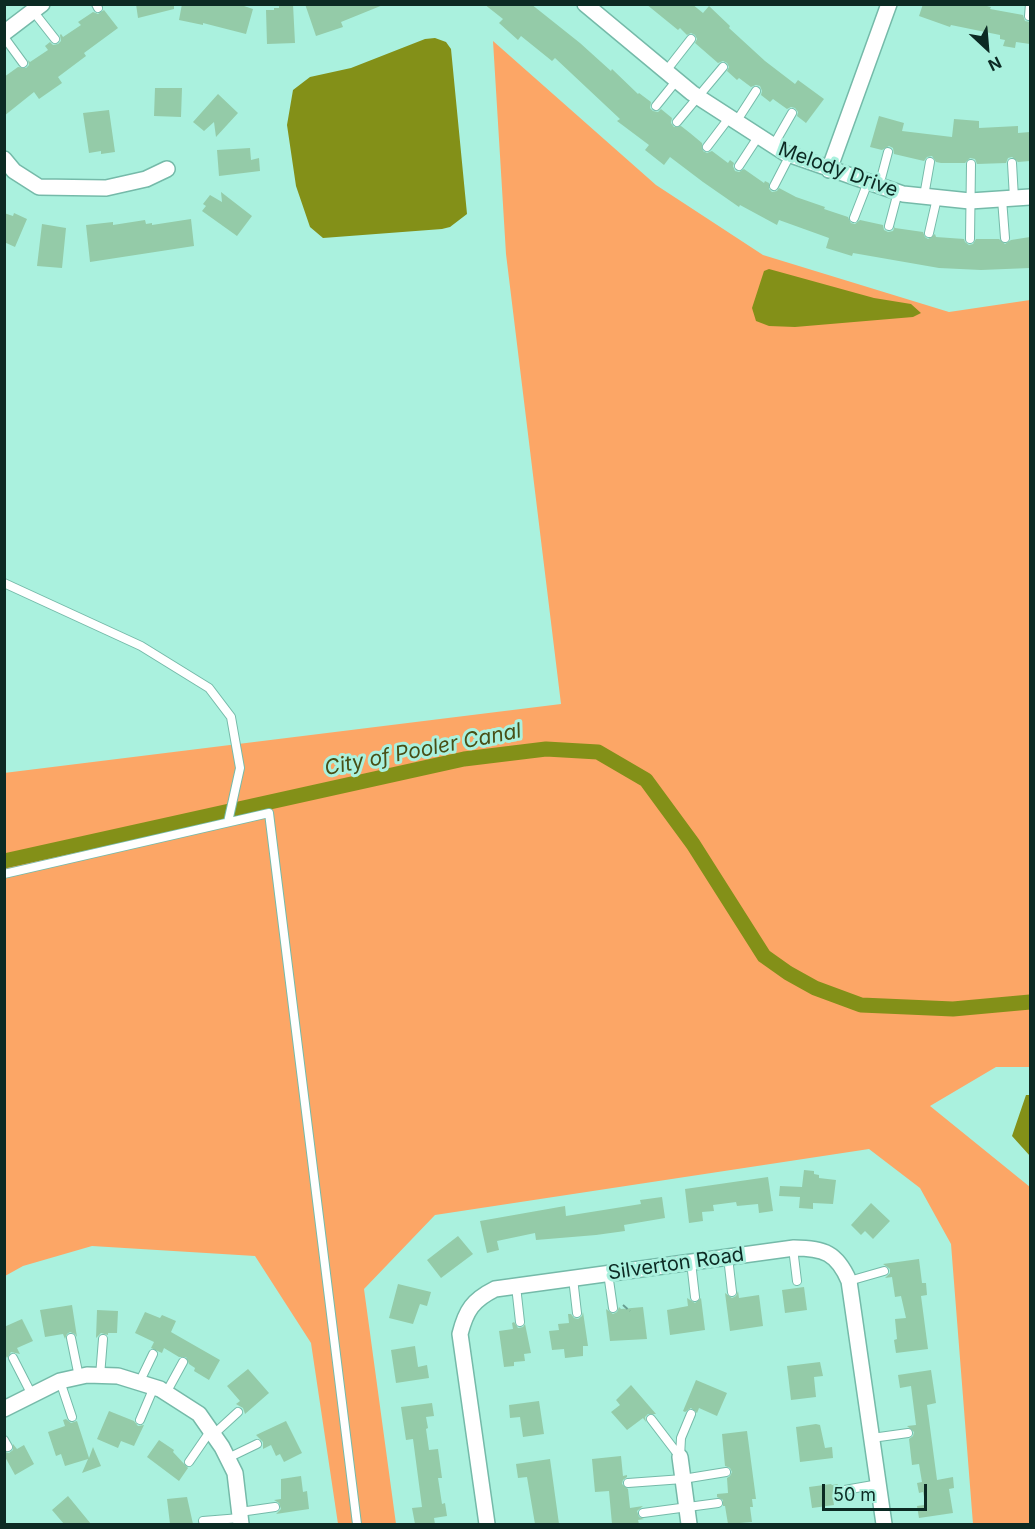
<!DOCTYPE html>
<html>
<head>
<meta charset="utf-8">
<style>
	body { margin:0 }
	#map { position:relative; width:1035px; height:1529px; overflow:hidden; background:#aaf1de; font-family:Inter,sans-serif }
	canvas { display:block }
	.frame { position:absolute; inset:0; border:6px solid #0c2a23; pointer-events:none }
	.north { position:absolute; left:957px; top:18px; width:60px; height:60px; -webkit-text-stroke:4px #aaf1de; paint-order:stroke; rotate:154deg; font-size:16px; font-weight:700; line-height:24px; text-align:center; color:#0c2a23 }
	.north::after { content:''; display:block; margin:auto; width:21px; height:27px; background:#0c2a23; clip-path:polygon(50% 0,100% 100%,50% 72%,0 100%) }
	.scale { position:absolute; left:822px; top:1484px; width:105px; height:27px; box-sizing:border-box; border:3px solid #0c2a23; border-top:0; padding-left:8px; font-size:18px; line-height:21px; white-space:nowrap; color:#0c2a23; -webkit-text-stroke:4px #aaf1de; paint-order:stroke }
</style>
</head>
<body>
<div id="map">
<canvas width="1035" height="1529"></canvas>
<div class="frame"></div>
<div class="north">N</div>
<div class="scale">50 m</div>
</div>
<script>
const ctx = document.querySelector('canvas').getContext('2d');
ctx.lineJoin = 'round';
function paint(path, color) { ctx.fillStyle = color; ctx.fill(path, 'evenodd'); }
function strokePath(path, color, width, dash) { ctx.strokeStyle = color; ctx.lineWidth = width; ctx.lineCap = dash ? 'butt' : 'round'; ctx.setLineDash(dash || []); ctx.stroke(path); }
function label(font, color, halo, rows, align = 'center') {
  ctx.font = font + ' Inter,sans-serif'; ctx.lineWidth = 6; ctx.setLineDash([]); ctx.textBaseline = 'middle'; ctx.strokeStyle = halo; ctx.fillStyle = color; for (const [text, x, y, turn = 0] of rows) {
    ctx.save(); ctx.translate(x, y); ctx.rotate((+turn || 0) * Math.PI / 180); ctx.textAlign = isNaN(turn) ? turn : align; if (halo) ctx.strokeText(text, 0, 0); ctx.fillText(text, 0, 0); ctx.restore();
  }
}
paint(new Path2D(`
	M493,41L656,185L763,255L949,312L1030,300V1067H996L930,1106L1030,1187V1524H973L951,1244L920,1188L869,1149L435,1215L364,1289L396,1524H338L311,1343L255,1256L92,1246L23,1266L5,1276L4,773L561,704L506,254Z`), '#fca666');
paint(new Path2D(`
	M435,38L446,42L451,49L467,214L450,227L442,229L323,238L310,227L296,186L287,125L293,90L310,77L351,68L425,39Z
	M769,269L874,298L911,304L921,313L913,317L795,327L769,326L756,321L752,308L764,271Z
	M1026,1095H1030V1156L1012,1136Z`), '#839018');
strokePath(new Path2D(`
	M4,861L464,759L546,749L598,752L646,780L693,844L764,956L788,973L815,988L861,1005L953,1009L1030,1002`), '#839018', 15);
paint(new Path2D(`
	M136,4H174V9L138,18Z
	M182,4H238L253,9L246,34L203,23V25L179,20Z
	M279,4H293L295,43L267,44L266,10H274V8H279Z
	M305,4H383V5L341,22L343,27L316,36Z
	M484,4H531L580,43L611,71L612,69L638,94L639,93L651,102L650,108L653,111L658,112L661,109L672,118L671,123L674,127L681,126L690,133L702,143L703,151L707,153L712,151L728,163L730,160L734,163L733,166L735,171L739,172L744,169L764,183L765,181L769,183V189L772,192L777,191L779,188L796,197L825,207L824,209L848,217L851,223L855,224L860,220L883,225L884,230L888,232L893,231L895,226V228L923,232L925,237L928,239L935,234L936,237L964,239L965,242L969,245L973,244L976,239H999L1005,244L1011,240L1030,237V268L981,270L939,268L853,253L852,256L826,248L829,238L779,220L777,225L740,205L739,207L703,182L670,157L664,165L645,150L649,145L617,121L620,119L555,58L552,61L521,36L518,40L499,23L503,19Z
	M646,4H692L703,13L709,6L730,26L729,28L765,61L795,84L798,80L824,99L806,123L797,116L798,112L795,108L791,107L787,109L773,99L770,102L761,95L762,91L760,86L756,85L751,87L739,78L737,80L727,71L729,67L727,63L723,61L718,63L695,43L697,39L695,35L691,33L687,35L680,28L678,30Z
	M923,4H979L991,7L990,9L1023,15L1025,21L1030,22V44L1016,42L1015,48L1003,46L1005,40L1000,39V35L951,25L950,27L919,16Z
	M104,10L118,28L84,53L86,56L58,77L62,83L39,99L34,92L4,116V77L18,67L26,68L29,65L28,60L30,62L48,50L45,46L50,42L53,45L58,44L61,41L60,35L61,34L63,37L81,25L78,22L93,12L98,14Z
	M155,88H182L181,117L154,116Z
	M218,94L238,113L216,137L214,122L204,131L193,122Z
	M109,110L115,152L101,154V151L89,153L83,113Z
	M879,116L904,123L902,131L952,137L954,119L979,121V128L1018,126V133L1030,132V161L1018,162L1012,157L1008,158L1006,163L977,164L975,159L970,158L965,163H941L936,162L932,156L927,157L924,161L894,154L893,148L889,146L882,150L870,147Z
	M250,148L251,160L259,158L260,171L219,176L217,150Z
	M221,192L252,216L237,236L202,211L206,206L203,204L210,195L222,202Z
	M4,213L13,216L14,213L27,219L15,247L4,242Z
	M191,219L194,246L90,262L86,225L113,222V225L145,220L146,224L152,223V225Z
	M42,224L66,228L62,268L37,266Z
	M804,1170L814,1171V1174L819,1175V1178L836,1180L833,1204L813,1203V1209L799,1208L800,1197L779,1196L780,1186L802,1187Z
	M768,1177L773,1211L759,1213L758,1204L737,1206L736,1202L713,1205L714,1211L702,1212L703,1221L689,1223L685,1189Z
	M662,1197L665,1218L624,1225L625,1231L596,1235L536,1240L535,1233L497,1241L499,1250L487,1253L480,1221L565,1206L566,1216L641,1204L640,1200Z
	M871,1203L890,1221L873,1239L865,1231L861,1235L851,1225Z
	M458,1236L473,1254L441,1278L427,1260Z
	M919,1259L922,1283H926L927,1295L921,1296L928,1349L896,1353L894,1340L897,1339L895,1319L906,1318L901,1296L895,1297L892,1277L885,1278L890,1273V1269L883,1264Z
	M398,1284L431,1292L427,1306L420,1304L413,1324L389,1318Z
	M804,1287L807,1310L785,1313L782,1290Z
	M738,1291L739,1298L759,1295L763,1326L730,1331L725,1293L732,1298L736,1296Z
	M687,1298L695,1303L701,1298L705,1330L670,1335L667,1310L688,1306Z
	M72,1305L77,1337L75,1334L70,1332L67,1334L65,1339L63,1334L45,1337L40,1310Z
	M619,1307L621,1309L643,1307L647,1339L610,1341L606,1309L613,1314L617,1312Z
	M97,1310L118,1311L117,1333H108V1335L101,1333L96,1338Z
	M145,1312L160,1318L162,1315L176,1321L171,1332L220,1360L209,1380L194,1371L195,1368L189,1364L186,1357H179L164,1348L162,1353L151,1348L154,1342L135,1333Z
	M583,1312L588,1346H583V1356L565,1358L564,1349L552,1350L549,1331L559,1330L558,1324L569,1323L568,1314H571L574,1318L578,1319L582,1316Z
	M22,1319L33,1341L17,1348L20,1354L11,1352L7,1358L4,1352V1327Z
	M514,1322L518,1328L523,1327L525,1324L531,1353L524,1354L525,1361L514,1362V1366L504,1367L499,1331L513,1329L512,1323Z
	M415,1346L418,1367L427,1365L429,1378L396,1383L391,1350Z
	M820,1362L823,1376L814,1377L816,1397L791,1400L787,1366Z
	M248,1369L269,1393L245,1414L243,1408L236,1404L240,1401L227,1386Z
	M931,1370L936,1403L927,1405L937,1480L953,1477L954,1488L949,1489L953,1513L919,1518L917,1506L924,1505V1497L923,1492L919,1493L917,1483L922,1482L919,1464L912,1465L909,1439L913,1436L914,1432L907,1426L916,1425L911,1386L900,1388L898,1375Z
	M696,1380L727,1393L717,1416L699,1408L697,1413L691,1408L685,1412L683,1411Z
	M631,1385L656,1414H648L645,1417L646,1422L643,1418L627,1430L611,1412L620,1405L616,1400Z
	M539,1401L544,1434L523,1437L520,1417L510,1418L509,1405Z
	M432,1403L434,1416L426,1417L428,1428L426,1429L429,1450L438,1449L442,1478H438L442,1504L445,1503L447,1516L434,1518L435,1524H415L412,1508L422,1507L413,1439L406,1440L401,1407Z
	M109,1411L134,1421L138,1426L144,1425L134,1446L121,1441L118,1448L97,1439Z
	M66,1419L71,1423L77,1421L89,1458L93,1447L101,1466L82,1473L88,1459L65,1466L61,1454L56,1456L48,1432L65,1426L63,1420Z
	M286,1421L302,1453L284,1462L280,1454L276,1456L271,1445L263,1449V1442L256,1435Z
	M816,1424L820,1425L825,1448L832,1447L833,1458L800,1462L796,1427Z
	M747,1431L756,1499H752L753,1507H750L752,1522L728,1524L725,1506H723V1500L717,1497V1494L728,1493L727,1478L730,1476L732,1472L730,1468L725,1466L722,1434Z
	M159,1440L174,1450L173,1452L188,1468L179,1481L147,1457Z
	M13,1444L17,1449L24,1445L34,1464L15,1475L4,1455V1452L9,1453L13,1450Z
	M621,1456L623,1476L627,1475V1477L623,1480L622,1484L628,1489L630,1508L643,1506L637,1511L639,1517L644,1519L638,1520L639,1524H612L609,1491L595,1492L592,1459Z
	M550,1459L559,1524H535L527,1477L518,1478L516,1464Z
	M301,1476L303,1492L307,1491L309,1509L276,1514L281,1509L279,1503L274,1500L281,1499V1479Z
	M831,1484L832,1485L838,1484L833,1491L835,1495L840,1497L833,1499L834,1505L812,1508L809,1487Z
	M68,1496L91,1524H64L52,1510Z
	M187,1497L193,1524H170L167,1499Z`), '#94cba8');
const lane = new Path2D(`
	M96,4L98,8
	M33,11L55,39
	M1029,16L1030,4
	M4,37L23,63
	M666,71L691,39
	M656,106L677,80
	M677,122L723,67
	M736,122L756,91
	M773,146L792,113
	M707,147L729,118
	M1012,163L1014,198
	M739,166L758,137
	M774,186L790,155
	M879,186L888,152
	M924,196L930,162
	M1002,199L1005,238
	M854,218L868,182
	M889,226L898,192
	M929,233L937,198
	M970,239L971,164
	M4,583L141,646L209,688L231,717L240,768L228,822
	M4,874L269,813L357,1524
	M793,1248L797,1281
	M728,1257L732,1292
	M691,1262L695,1297
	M608,1273L613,1308
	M573,1278L577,1313
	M849,1281L884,1271
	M516,1286L520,1322
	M71,1338L79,1377
	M13,1358L32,1395
	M100,1376L103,1339
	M60,1381L72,1417
	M139,1383L153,1354
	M166,1393L183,1362
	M651,1419L680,1457
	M140,1420L154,1387
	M214,1434L238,1412
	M872,1438L908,1433
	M4,1440L8,1447
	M680,1457L681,1438L691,1414
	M228,1458L257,1444
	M189,1462L211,1430
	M628,1483L683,1479L726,1472
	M839,1491L879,1484
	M240,1512L275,1507
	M643,1513L718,1503
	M203,1521L240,1518`);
const street = new Path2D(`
	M585,4L692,93L785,153L903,194L970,201L1030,197
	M4,33L42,4
	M4,159L14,171L39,187L106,188L146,179L167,169
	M829,170L889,4
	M4,1409L60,1381L87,1375L118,1376L160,1389L199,1414L222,1447L235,1473L241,1524
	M680,1457L689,1524
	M487,1524L460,1334C466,1310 473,1300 495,1289L794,1248C824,1248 837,1253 849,1281L884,1524`);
strokePath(lane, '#75baa9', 10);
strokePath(street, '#75baa9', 18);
strokePath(new Path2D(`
	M623,1305L630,1311`), '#689e90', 2, [6, 3]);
strokePath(lane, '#fff', 8);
strokePath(street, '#fff', 15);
label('20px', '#0c2a23', '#aaf1de', [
	["Melody Drive",838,170,20],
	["Silverton Road",676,1264,-8]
]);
label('italic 21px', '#484f16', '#aaf1de', [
	["City of Pooler Canal",423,750,-11]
]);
</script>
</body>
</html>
